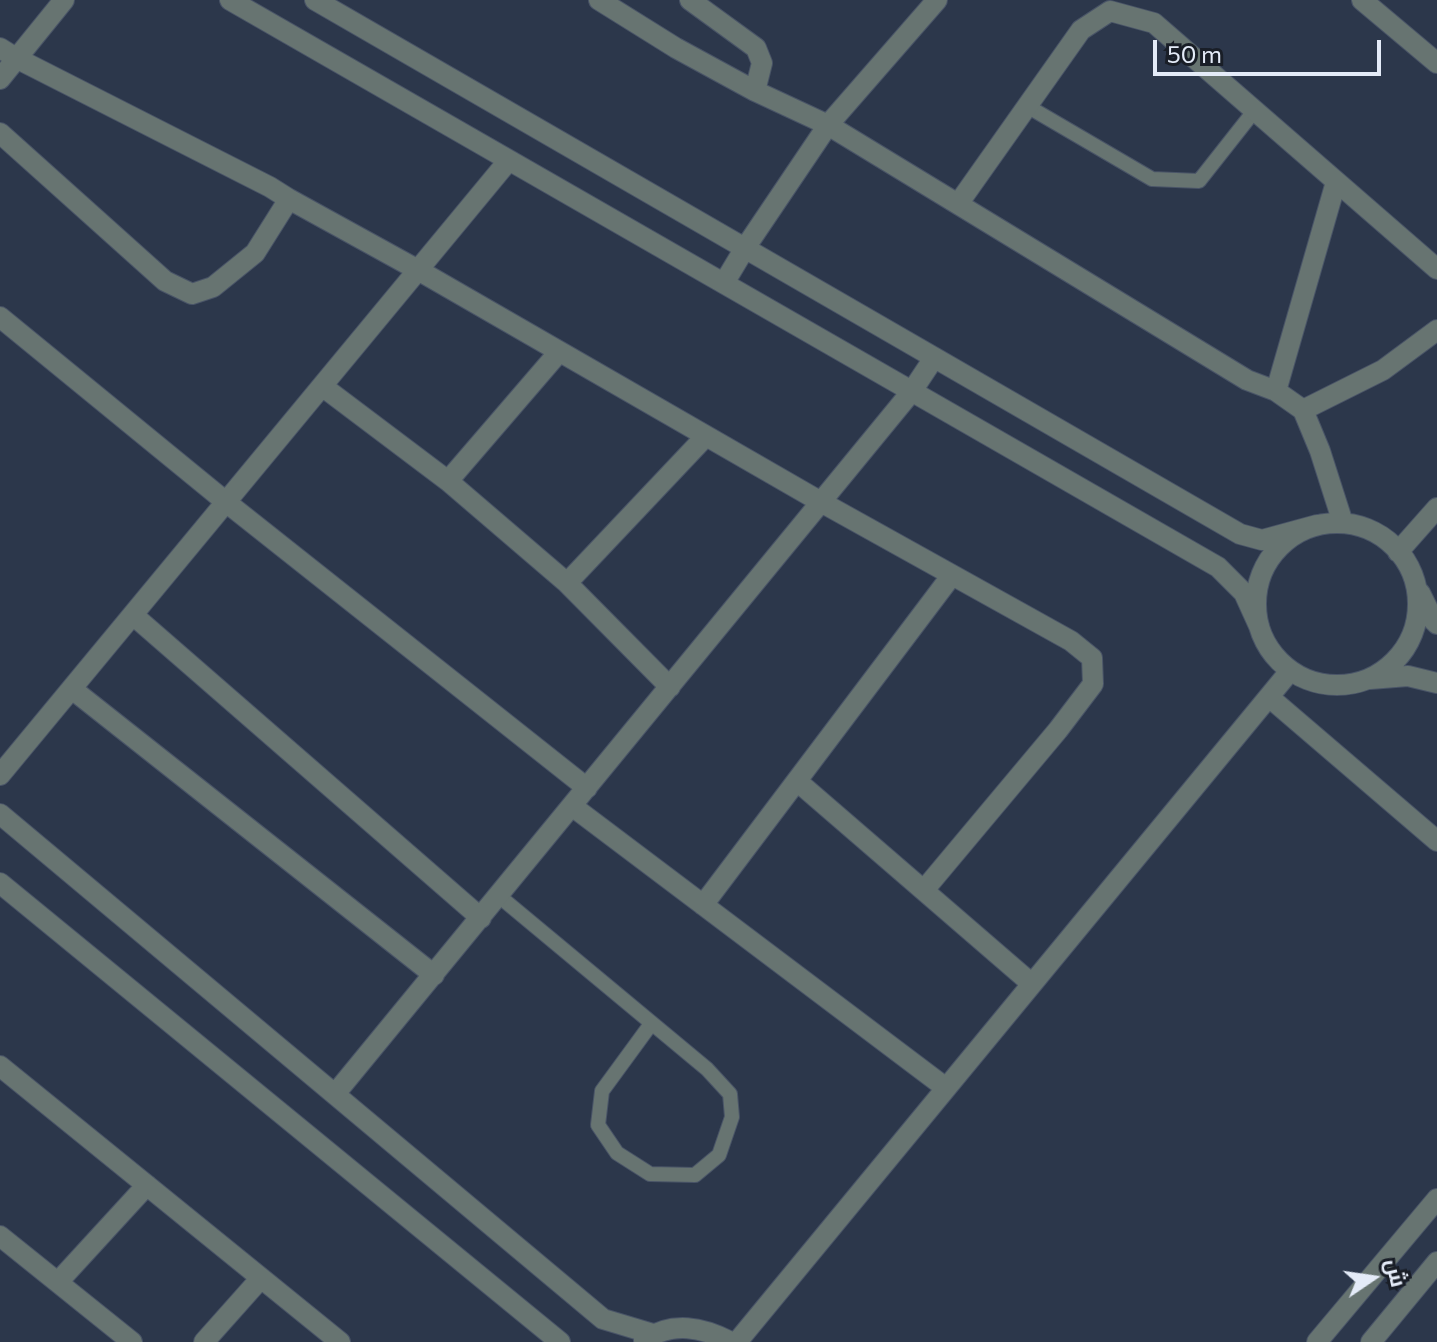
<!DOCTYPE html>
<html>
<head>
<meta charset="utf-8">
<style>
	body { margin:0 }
	#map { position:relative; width:1437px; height:1342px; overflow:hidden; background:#2c374b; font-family:Commissioner,Cairo,sans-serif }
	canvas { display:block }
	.north { position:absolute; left:1333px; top:1238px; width:80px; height:80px; -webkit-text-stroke:6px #191e27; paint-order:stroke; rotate:77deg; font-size:22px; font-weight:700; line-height:32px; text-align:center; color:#e4ebf8 }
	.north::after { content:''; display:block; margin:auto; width:28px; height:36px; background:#e4ebf8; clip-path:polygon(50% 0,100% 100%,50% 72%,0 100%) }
	.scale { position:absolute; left:1153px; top:40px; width:228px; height:36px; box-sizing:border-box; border:4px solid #e4ebf8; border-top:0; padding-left:10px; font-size:24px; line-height:28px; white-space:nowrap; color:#e4ebf8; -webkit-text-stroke:6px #191e27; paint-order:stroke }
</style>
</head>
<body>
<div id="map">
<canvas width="1437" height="1342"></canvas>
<div class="north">ش</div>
<div class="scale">50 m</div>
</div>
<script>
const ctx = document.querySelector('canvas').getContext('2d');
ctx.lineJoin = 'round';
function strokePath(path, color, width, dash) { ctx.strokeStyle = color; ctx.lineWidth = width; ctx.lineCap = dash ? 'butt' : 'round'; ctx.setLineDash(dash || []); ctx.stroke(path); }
const service = new Path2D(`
	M1027,106L1152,179L1199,181L1255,110
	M499,896L707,1069L730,1094L732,1117L719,1155L695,1175L650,1174L617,1153L598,1125L602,1091L651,1024`);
const minor = new Path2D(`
	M230,0L1218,567L1244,593L1259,626
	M315,0L1240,534L1262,540L1317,525
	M599,0L676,48L755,91L828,125L1247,380L1276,391L1303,410L1320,451L1343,523
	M690,0L756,48L762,63L755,91
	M1362,0L1437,63
	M0,48L16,58L270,187L289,199L255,253L213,287L192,294L165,281L0,133
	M0,79L64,0
	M289,199L418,270L821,502L1071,641L1092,658L1093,684L1058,730L924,890
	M958,204L1081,30L1110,11L1154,23L1437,269
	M724,283L745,248L828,125L937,0
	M0,317L226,502L587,788
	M322,386L448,481L567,583L670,687
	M1276,391L1336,182
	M1303,410L1383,370L1437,330
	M448,481L559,352
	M1256 604a81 81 0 1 1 162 0a81 81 0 1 1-162 0Z
	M1398,552L1437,508
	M567,583L706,436
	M1420,593L1434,621L1437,624
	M133,615L481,918
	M1370,679L1408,676L1437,683
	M72,689L434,975
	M1269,697L1437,841
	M0,775L509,160
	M797,781L1032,984
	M572,806L946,1088
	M0,814L603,1319L653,1334
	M0,883L560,1342
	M703,905L952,575
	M0,1066L340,1342
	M335,1094L912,391L934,358
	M0,1236L132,1342
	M58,1282L147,1185
	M644,1340C673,1321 702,1327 731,1342
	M204,1342L261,1278
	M737,1342L1290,671
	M1317,1342L1437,1199
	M1371,1342L1437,1262`);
strokePath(service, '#495467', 16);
strokePath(minor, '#495467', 22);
strokePath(service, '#677471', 14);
strokePath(minor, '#677471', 20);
</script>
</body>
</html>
